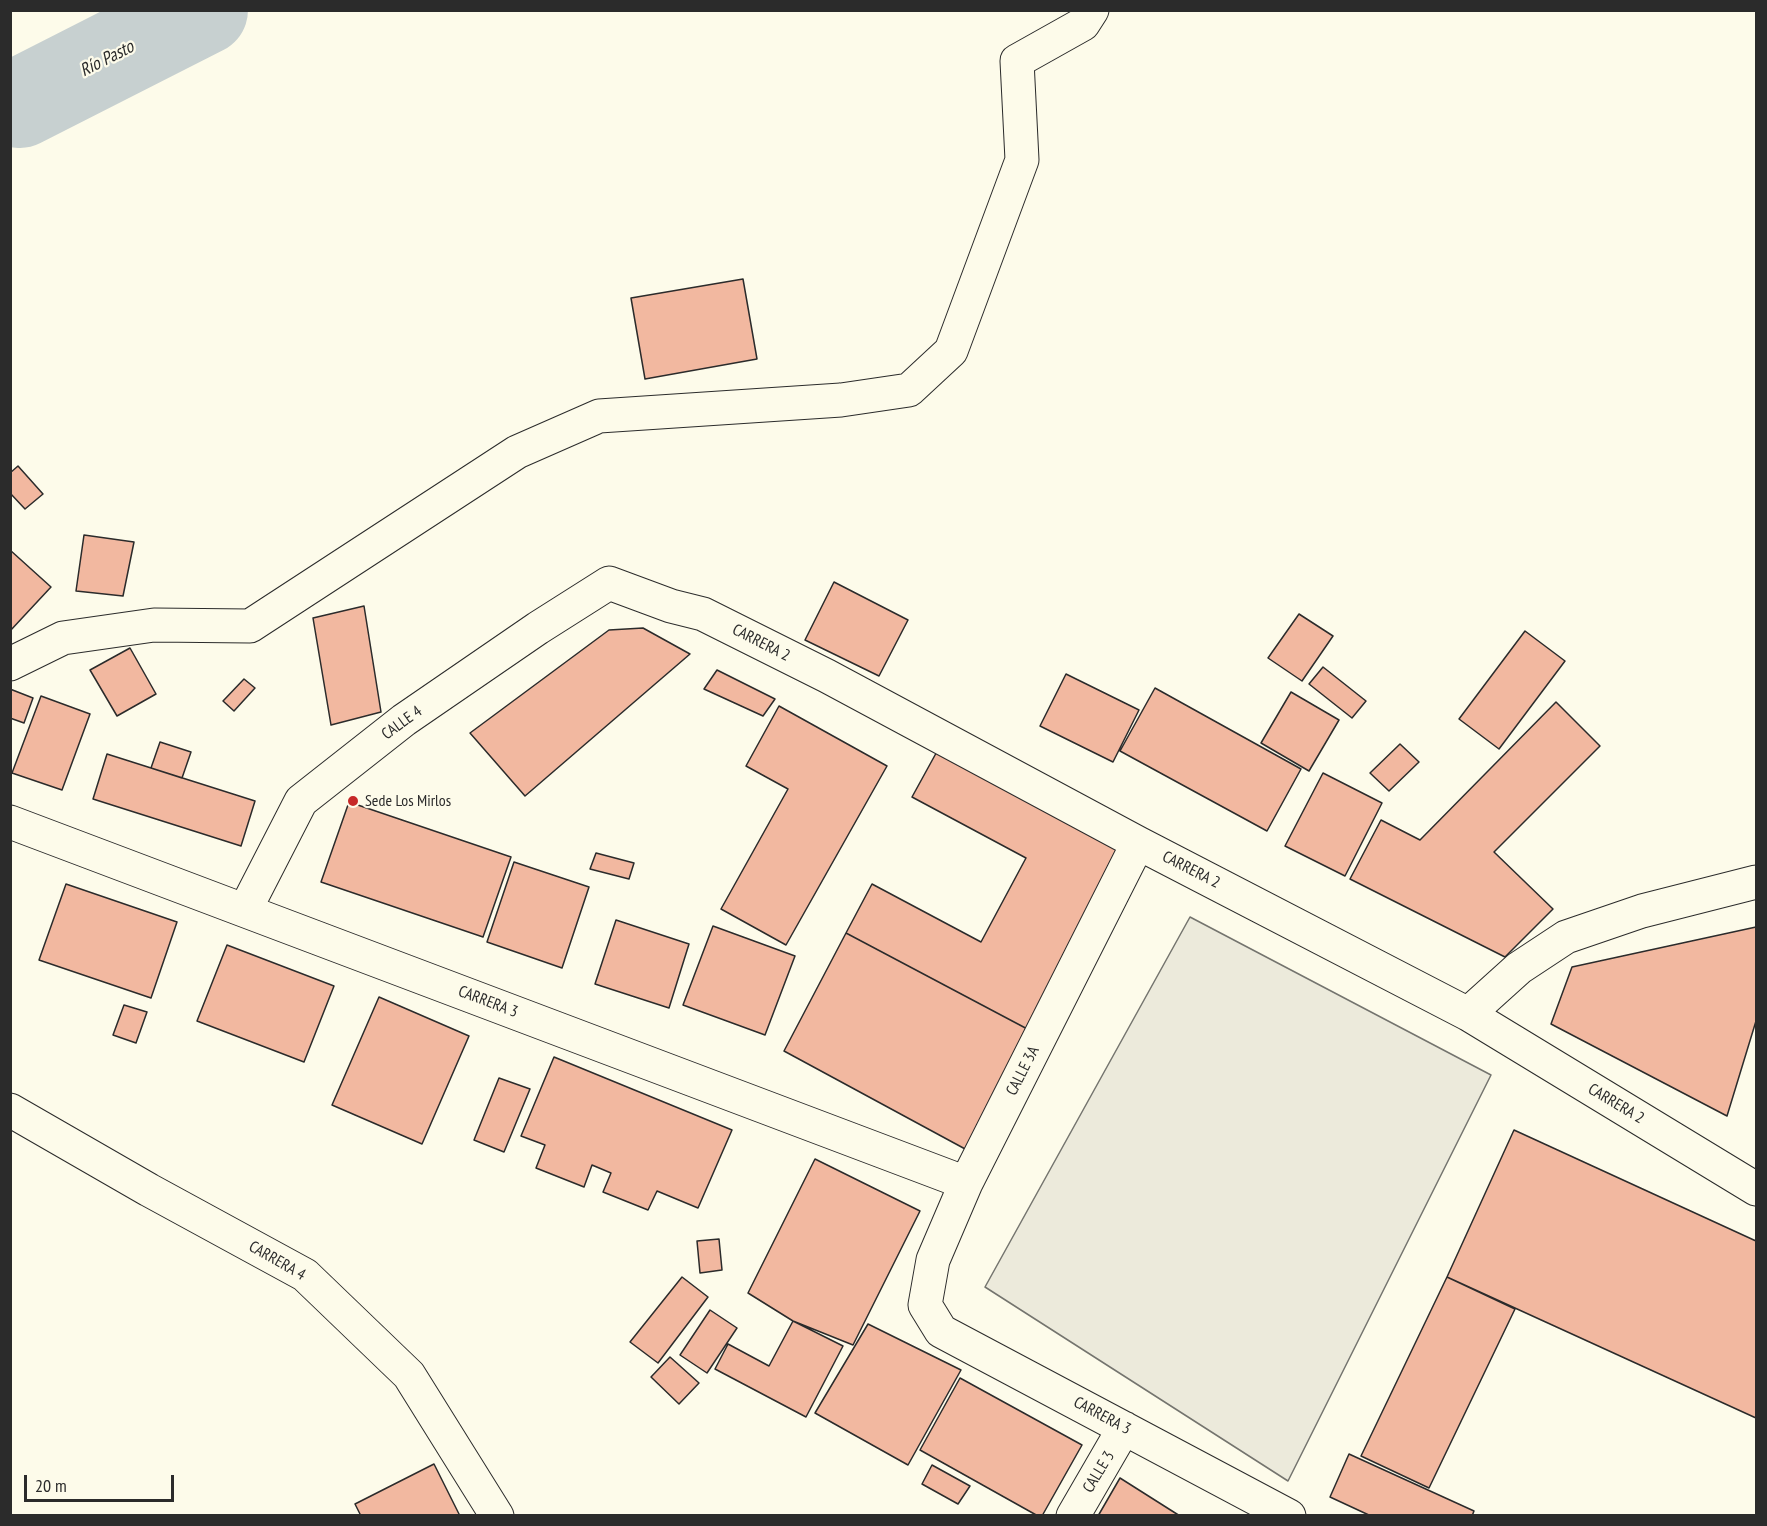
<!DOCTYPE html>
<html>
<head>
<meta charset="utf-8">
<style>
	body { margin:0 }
	#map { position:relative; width:1767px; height:1526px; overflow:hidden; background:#fdfbea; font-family:"PT Sans Narrow",sans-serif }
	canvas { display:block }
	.frame { position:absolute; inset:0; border:12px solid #2b2b2b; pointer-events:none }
	.scale { position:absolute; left:24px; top:1475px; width:150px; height:27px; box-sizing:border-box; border:3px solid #2b2b2b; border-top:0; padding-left:8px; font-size:18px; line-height:21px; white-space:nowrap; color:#2b2b2b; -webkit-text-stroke:4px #fdfbea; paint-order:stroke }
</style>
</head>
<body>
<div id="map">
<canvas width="1767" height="1526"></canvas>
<div class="frame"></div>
<div class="scale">20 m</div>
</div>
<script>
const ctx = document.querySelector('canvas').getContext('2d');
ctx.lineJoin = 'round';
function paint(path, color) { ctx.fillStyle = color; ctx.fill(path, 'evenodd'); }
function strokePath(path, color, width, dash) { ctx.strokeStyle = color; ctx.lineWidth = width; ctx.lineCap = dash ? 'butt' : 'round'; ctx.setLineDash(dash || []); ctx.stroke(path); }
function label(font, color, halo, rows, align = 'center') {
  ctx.font = font + ' "PT Sans Narrow",sans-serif'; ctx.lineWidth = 4.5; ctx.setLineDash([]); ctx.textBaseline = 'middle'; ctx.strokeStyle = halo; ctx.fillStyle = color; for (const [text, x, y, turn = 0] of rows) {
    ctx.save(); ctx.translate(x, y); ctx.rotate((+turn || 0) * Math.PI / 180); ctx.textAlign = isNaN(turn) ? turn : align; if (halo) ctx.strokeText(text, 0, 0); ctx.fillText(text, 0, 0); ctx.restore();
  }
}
const parking = new Path2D(`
	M1190,917L1491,1075L1288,1481L985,1287Z`);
paint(parking, '#eceadb');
strokePath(parking, '#74746e', 1.5);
strokePath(new Path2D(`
	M10,102L20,103L203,10`), '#c7d0d0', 90);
const building = new Path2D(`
	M743,279L757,359L645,379L631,298Z
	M18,466L43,494L25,509L10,493V473Z
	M84,535L134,542L123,596L76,591Z
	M10,550L51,587L10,631Z
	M834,582L908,620L879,676L805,640Z
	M364,606L381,712L331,725L313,618Z
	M1299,614L1333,636L1302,681L1268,658Z
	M643,628L690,654L525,796L470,733L609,630Z
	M1525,631L1565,661L1499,749L1459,719Z
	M130,648L156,694L117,716L90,670Z
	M1323,667L1366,701L1352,718L1309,684Z
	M717,670L775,699L763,716L704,689Z
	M1066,674L1139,710L1113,762L1040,726Z
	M244,679L255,688L234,711L223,701Z
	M1155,688L1301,769L1267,831L1120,751Z
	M10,689L33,698L24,723L10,718Z
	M1291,692L1339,720L1309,771L1261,743Z
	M41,696L90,714L62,790L12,773Z
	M1556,702L1600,746L1494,852L1553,909L1505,957L1350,879L1381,820L1420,840Z
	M779,706L887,766L786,945L721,909L788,789L746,766Z
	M160,742L191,752L182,778L151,768Z
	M1400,744L1419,762L1389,791L1370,773Z
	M940,746L1132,848L1033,1032L846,933L872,884L981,942L1026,858L912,797Z
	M107,754L255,801L241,846L93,799Z
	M1323,773L1382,803L1345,876L1285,846Z
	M349,802L511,857L483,937L321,882Z
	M596,853L634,863L629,879L590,869Z
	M514,862L589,887L562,968L487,942Z
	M66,884L177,922L151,998L39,960Z
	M616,920L689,944L669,1008L595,984Z
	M713,926L795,956L765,1035L683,1005Z
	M1756,927V1021L1727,1116L1551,1024L1572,967Z
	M846,933L1033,1032L967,1150L784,1051Z
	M227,945L334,986L304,1062L197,1021Z
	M379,997L469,1036L422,1144L332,1105Z
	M124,1005L147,1012L136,1043L113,1035Z
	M554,1057L732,1130L698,1208L657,1191L648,1210L603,1192L611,1173L592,1165L584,1187L536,1168L545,1145L521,1136Z
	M499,1078L530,1089L504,1152L474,1140Z
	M1514,1130L1756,1241V1418L1447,1277Z
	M815,1159L920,1211L853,1345L793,1321L748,1293Z
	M719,1239L722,1270L700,1273L697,1241Z
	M682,1277L708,1297L658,1363L630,1342Z
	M1447,1277L1515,1309L1429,1488L1361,1456Z
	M710,1310L737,1328L707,1373L680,1355Z
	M793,1321L843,1346L806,1417L715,1369L728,1344L769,1366Z
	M868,1324L961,1370L908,1465L815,1413Z
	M670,1357L699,1383L679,1404L651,1377Z
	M960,1378L1082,1445L1042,1516H1038L920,1450Z
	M1349,1454L1474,1511L1472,1516H1371L1330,1497Z
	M434,1464L460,1516H361L355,1504Z
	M932,1465L970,1486L958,1504L922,1484Z
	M1120,1478L1180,1516H1098Z`);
paint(building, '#f2b8a0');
strokePath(building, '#2b2b2b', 1.5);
const minor = new Path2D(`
	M10,664L63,638L154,625L250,626L517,452L599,416L841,400L909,390L951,351L1022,160L1017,61L1083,24L1092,10
	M10,822L966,1183
	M1138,843L966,1183L933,1260L925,1305L941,1331L1289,1516
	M245,910L301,801L404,720L538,628L609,583L671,606L703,614L827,676L1138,843L1468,1014L1756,1189
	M1468,1014L1519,968L1566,937L1642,911L1756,882
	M10,1110L149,1190L305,1275L409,1375L497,1516
	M1073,1516L1124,1428`);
strokePath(minor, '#2b2b2b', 35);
strokePath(minor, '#fdfbea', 33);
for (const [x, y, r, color] of [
	[353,801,6,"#c62828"]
]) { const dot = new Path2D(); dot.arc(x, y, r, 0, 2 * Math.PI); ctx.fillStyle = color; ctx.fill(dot); strokePath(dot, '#fdfbea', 2); }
label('16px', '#2b2b2b', '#fdfbea', [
	["CARRERA 2",761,643,27],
	["CALLE 4",402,723,-36],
	["CARRERA 2",1191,870,27],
	["CARRERA 3",488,1002,21],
	["CALLE 3A",1023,1071,-63],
	["CARRERA 2",1616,1104,31],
	["CARRERA 4",277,1261,30],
	["CARRERA 3",1102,1416,28],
	["CALLE 3",1099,1472,-59]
]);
label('16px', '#2b2b2b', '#fdfbea', [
	["Sede Los Mirlos",365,801]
], 'left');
label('italic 18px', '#2b2b2b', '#fdfbea', [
	["Río Pasto",107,59,-27]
]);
</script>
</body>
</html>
